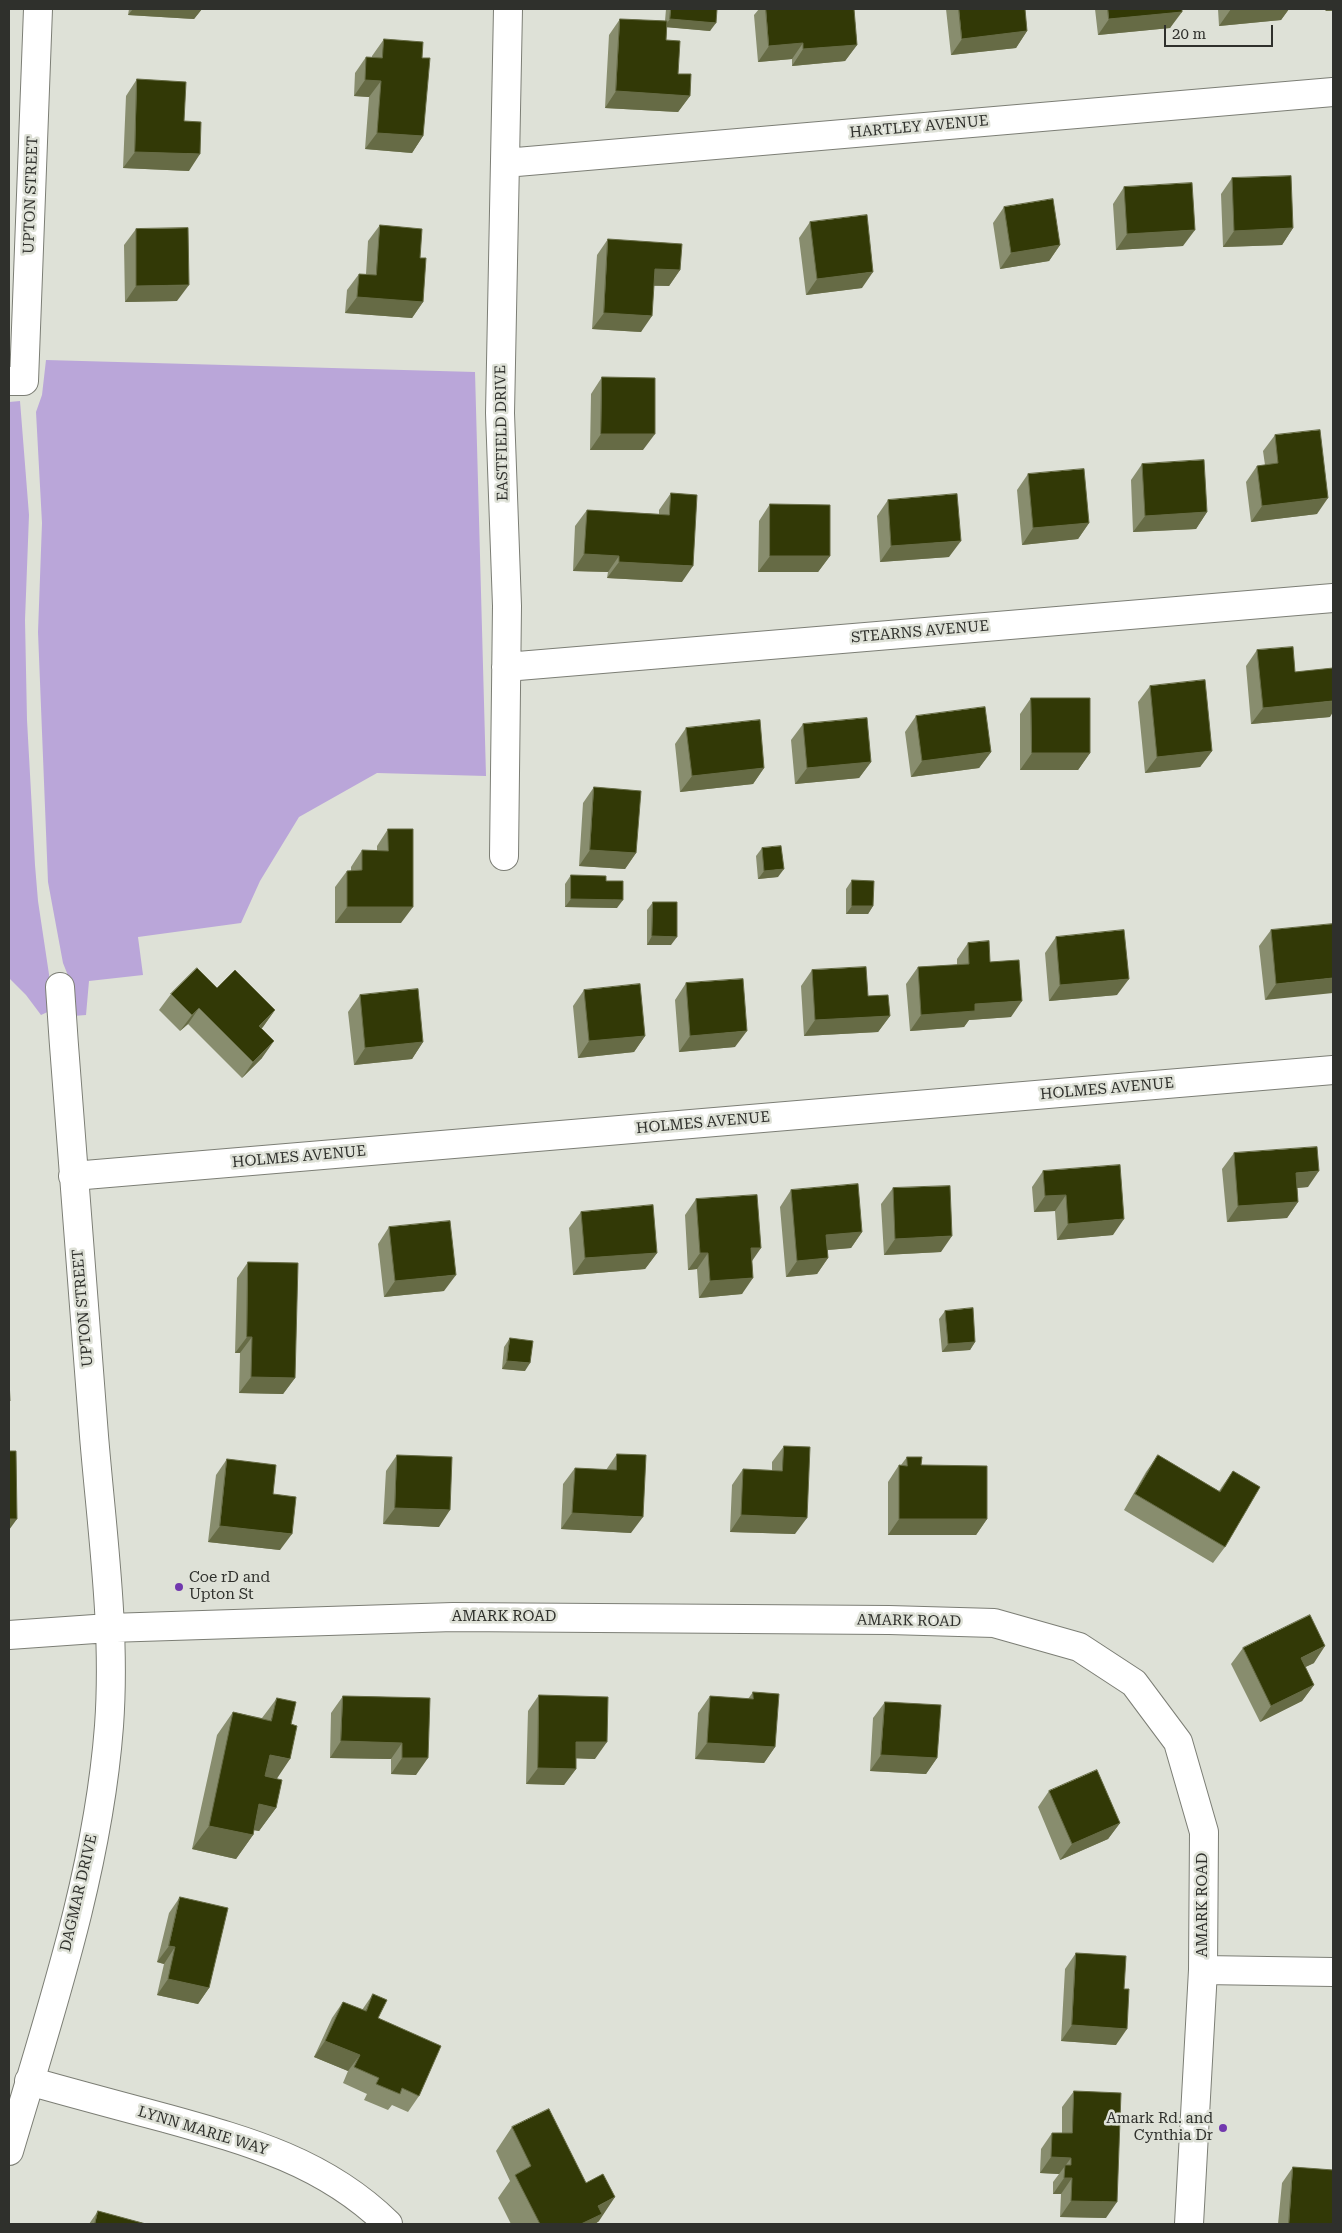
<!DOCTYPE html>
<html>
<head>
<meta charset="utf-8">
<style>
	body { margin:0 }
	#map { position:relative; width:1342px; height:2233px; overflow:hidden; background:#dee1d7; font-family:"Roboto Serif",serif }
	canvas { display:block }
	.frame { position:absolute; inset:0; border:10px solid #2f302c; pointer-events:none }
	.scale { position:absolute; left:1164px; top:25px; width:109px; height:22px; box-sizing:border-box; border:2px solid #2f302c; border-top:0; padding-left:6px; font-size:15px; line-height:18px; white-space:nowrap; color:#2f302c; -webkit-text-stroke:4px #dee1d7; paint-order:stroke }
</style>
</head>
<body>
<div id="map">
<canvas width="1342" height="2233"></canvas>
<div class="frame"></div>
<div class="scale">20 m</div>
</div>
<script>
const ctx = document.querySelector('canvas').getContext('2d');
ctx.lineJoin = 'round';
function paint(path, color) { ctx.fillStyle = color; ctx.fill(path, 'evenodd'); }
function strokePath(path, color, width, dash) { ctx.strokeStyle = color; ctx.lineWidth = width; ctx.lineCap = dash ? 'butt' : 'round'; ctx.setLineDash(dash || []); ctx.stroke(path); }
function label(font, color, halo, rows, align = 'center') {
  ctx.font = font + ' "Roboto Serif",serif'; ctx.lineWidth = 5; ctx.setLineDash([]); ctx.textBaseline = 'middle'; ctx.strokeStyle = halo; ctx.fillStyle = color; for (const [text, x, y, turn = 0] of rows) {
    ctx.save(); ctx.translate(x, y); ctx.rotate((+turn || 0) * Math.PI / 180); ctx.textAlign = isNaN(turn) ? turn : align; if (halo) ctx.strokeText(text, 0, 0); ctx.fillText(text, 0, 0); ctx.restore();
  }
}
paint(new Path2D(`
	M46,360L475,372L486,776L377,773L299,817L260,881L241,923L138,937L143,975L89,981L86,1015L73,1016V988L63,963L48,882L38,632L42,523L36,412L42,395Z
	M20,401L29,515L25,620L27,720L35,865L38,901L50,981L52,1010L41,1015L26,995L9,978V402Z`), '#baa6d9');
const minor = new Path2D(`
	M505,163L1333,92
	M9,381H24L38,9
	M506,667L1333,598
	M504,856L507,606L500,413L508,9
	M73,1176L1333,1070
	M9,1635L109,1628L453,1617L889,1620L994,1623L1079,1647L1134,1683L1178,1742L1204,1832L1203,1970L1189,2224
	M1203,1970L1333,1972
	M29,2081C75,2094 120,2106 165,2118C248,2141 325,2162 388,2224
	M9,2151C50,2013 98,1871 109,1726C116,1630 102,1532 94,1436C82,1287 70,1137 60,987`);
strokePath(minor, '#7c7e75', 30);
strokePath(minor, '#fff', 28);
paint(new Path2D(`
	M129,9H202L194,19L128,15Z
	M666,9H717L710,31L667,27L666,40L678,74L690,96L678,112L605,108L609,35L620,19L665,21Z
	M759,9H854L857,45L845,61L792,66V59L758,62L754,15Z
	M946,9H1025L1027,31L1016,48L951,55Z
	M1095,9H1182L1170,28L1098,35Z
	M1218,9H1289L1281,20L1219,26Z
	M384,39L422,58L423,136L412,153L365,149L369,97L354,96L355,73L366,57L372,58V56Z
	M137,79L184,121L189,171L123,168L126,96Z
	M1232,178L1293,228L1282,245L1223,247L1221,194Z
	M1124,187L1183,246L1116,250L1113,204Z
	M1004,207L1060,245L1049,261L1000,269L993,223Z
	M810,222L862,288L806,295L799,238Z
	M380,225L423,302L412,318L345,313L347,290L359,274H366L368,241Z
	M136,229L177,301L125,302L124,245Z
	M608,239L680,270L669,286H654L641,332L592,329L597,255Z
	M602,377L643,450H590L591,394Z
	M1275,435L1317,514L1251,522L1246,482L1257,466L1265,465L1263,451Z
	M1142,464L1207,512L1196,529L1133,532L1131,480Z
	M1028,474L1089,523L1078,539L1022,545L1017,490Z
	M671,493L682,582L607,578L608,572L573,571L575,526L587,510L659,514V510Z
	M888,500L949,557L880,562L877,516Z
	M770,504L830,556L818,572H758L759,521Z
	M1257,650L1295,672L1330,717L1251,724L1246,666Z
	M1150,686L1212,751L1200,767L1145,773L1138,702Z
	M1031,698L1090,753L1078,770H1020V714Z
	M916,716L991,752L979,768L911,777L905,732Z
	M803,724L871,762L859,778L795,784L791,740Z
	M686,728L764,768L753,784L680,792L675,744Z
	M594,787L636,853L625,869L579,866L583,803Z
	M388,829L401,923H335V887L347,871H351V867L362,850L377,851V846Z
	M762,848L778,877L758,879L756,856Z
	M571,875L606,881L617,908L565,907V884Z
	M852,880L873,906L868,914H846V889Z
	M653,902L671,945H647V910Z
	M1333,924L1265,1000L1259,946L1271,930Z
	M1056,937L1117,995L1049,1001L1045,953Z
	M968,943L990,962L1011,1017L969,1020L964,1027L910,1031L906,984L918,967L957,965V959Z
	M812,970L868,996L890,1016L878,1032L804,1036L801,986Z
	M686,983L735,1047L679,1052L675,1000Z
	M584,990L645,1036L634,1052L578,1058L573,1006Z
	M171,994L275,1010L261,1029L262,1058L242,1078L188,1024L180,1031L159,1010Z
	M360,995L423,1042L412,1059L354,1065L348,1012Z
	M1234,1153L1308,1187L1297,1188L1298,1202L1287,1218L1227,1222L1222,1169Z
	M1043,1171L1113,1235L1057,1240L1055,1211L1034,1212L1032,1187Z
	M893,1188L941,1252L884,1255L881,1204Z
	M791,1190L862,1232L851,1248L828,1250V1258L817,1274L786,1277L780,1207Z
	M696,1199L752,1260L742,1294L699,1298L697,1269L688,1270L685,1215Z
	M581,1212L657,1253L645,1269L573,1275L569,1228Z
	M389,1227L444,1291L384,1297L378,1244Z
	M248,1262L295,1378L283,1394L239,1393L240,1353H235L237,1278Z
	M945,1311L975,1342L970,1350L942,1352L939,1319Z
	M510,1338L525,1371L502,1369L504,1347Z
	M784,1446L795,1534L730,1532L732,1485L743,1469L772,1470V1462Z
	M617,1454L631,1533L561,1529L563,1484L575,1468L606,1470Z
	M397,1455L439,1527L383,1524L386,1471Z
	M1158,1455L1219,1491L1233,1471L1225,1547L1213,1563L1124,1510L1146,1472Z
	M907,1457L921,1465L987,1519L976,1535H888V1482L899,1465H901Z
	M227,1459L273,1494L280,1550L208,1542L216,1475Z
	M1243,1648L1314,1663L1305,1667L1314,1685L1302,1701L1260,1722L1231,1664Z
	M753,1692L775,1747L764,1763L695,1759L698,1713L710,1696L748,1699Z
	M539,1695L595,1759L576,1758V1769L564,1785L526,1784L528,1711Z
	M343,1696L430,1698L416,1775L391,1774V1759L330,1758L331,1713Z
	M277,1698L276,1808L259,1831L254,1830L253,1835L236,1859L192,1849L217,1735L233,1712L262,1718Z
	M885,1702L937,1758L926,1774L870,1771L873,1718Z
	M1049,1791L1120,1823L1108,1839L1060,1860L1038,1807Z
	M180,1897L209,1988L198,2004L157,1995L164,1964L157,1962L169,1913Z
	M1076,1953L1124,1989L1116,2045L1061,2041L1065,1969Z
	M373,1994L378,2018L419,2096L408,2112L392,2105L388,2110L364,2100L367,2094L343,2083L348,2071L314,2057L332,2018L343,2002L362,2010Z
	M1074,2091L1106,2218L1060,2217L1061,2194H1053V2182L1059,2174L1040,2173L1041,2149L1052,2133H1062V2107Z
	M512,2127L599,2221L595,2224H511L498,2198L510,2181L496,2151Z
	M1293,2167L1333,2224H1278L1282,2183Z
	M98,2211L146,2224H89Z`), '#888d6e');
paint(new Path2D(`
	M133,9H202L194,19L128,15Z
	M1231,9H1289L1281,20L1219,26Z
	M1327,9H1333V11H1325Z
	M1182,12L1170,28L1098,35L1109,19Z
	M670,19L716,23L710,31L664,27Z
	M1027,31L1016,48L951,55L962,39Z
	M803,43L792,59L758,62L769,46Z
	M857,45L845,61L792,66L803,49Z
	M365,80L381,81L369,97L354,96Z
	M616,91L690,96L678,112L605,108Z
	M377,133L423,136L412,153L365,149Z
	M135,152L200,154L189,171L123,168Z
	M1293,228L1282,245L1223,247L1234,231Z
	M1195,230L1183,246L1116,250L1127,234Z
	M1060,245L1049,261L1000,269L1011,253Z
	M655,269L680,270L669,286L644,285Z
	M873,272L862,288L806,295L817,279Z
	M189,285L177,301L125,302L136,286Z
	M357,297L423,302L412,318L345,313Z
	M604,313L652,316L641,332L592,329Z
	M601,434H655L643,450H590Z
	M1328,498L1317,514L1251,522L1262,506Z
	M1207,512L1196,529L1133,532L1145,516Z
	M1089,523L1078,539L1022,545L1033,528Z
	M961,541L949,557L880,562L891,546Z
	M584,554L619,556L608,572L573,571Z
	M770,556H830L818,572H758Z
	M619,562L693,566L682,582L607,578Z
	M1333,701V712L1330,717L1251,724L1263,708Z
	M1212,751L1200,767L1145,773L1157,757Z
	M991,752L979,768L911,777L922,761Z
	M1032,753H1090L1078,770H1020Z
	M871,762L859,778L795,784L807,768Z
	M764,768L753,784L680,792L692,776Z
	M590,850L636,853L625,869L579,866Z
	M784,869L778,877L758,879L764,871Z
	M571,899L623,900L617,908L565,907Z
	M852,906H873L868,914H846Z
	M347,907H413L401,923H335Z
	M652,936L677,937L671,945H647Z
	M1333,978V993L1265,1000L1276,984Z
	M1129,979L1117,995L1049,1001L1060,985Z
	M1022,1001L1011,1017L969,1020L964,1027L910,1031L921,1015L975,1004Z
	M199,1008L188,1024L180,1031L192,1015Z
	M275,1010L263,1027L248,1043L259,1026Z
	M890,1016L878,1032L804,1036L815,1020Z
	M747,1031L735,1047L679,1052L690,1036Z
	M645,1036L634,1052L578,1058L589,1041Z
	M274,1041L262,1058L242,1078L253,1062Z
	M423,1042L412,1059L354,1065L365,1048Z
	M1319,1171L1308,1187L1284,1189L1296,1173Z
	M1066,1195L1055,1211L1034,1212L1045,1196Z
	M1298,1202L1287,1218L1227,1222L1238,1206Z
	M1124,1219L1113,1235L1057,1240L1068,1224Z
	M862,1232L851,1248L815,1251L826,1235Z
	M952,1236L941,1252L884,1255L895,1239Z
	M751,1248H761L750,1264Z
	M657,1253L645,1269L573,1275L585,1258Z
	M700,1253H708L697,1269L688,1270Z
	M828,1258L817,1274L786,1277L797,1261Z
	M456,1275L444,1291L384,1297L395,1281Z
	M753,1278L742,1294L699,1298L710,1281Z
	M247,1337H252L240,1353H235Z
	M975,1342L970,1350L942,1352L948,1344Z
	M507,1361L530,1363L525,1371L502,1369Z
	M251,1377L295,1378L283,1394L239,1393Z
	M395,1508L450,1510L439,1527L383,1524Z
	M572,1513L643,1517L631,1533L561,1529Z
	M741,1515L807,1518L795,1534L730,1532Z
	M9,1519H17L9,1530Z
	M899,1519H987L976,1535H888Z
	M220,1526L292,1534L280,1550L208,1542Z
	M1325,1646L1314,1663L1289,1675L1301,1658Z
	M1314,1685L1302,1701L1260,1722L1271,1706Z
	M341,1741L402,1743L391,1759L330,1758Z
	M576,1742H607L595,1759L565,1758Z
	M707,1743L775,1747L764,1763L695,1759Z
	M270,1755L290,1759L274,1783L253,1778Z
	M881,1755L937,1758L926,1774L870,1771Z
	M402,1758H428L416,1775L391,1774Z
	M538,1768L576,1769L564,1785L526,1784Z
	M259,1804L276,1808L259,1831L242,1828Z
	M1120,1823L1108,1839L1060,1860L1072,1844Z
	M209,1826L253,1835L236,1859L192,1849Z
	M169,1946L175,1947L164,1964L157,1962Z
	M168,1979L209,1988L198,2004L157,1995Z
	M1072,2025L1127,2029L1116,2045L1061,2041Z
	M325,2041L360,2055L348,2071L314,2057Z
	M1051,2157L1071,2158L1059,2174L1040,2173Z
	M1064,2178H1072L1061,2194H1053Z
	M615,2197L599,2221L595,2224H581L598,2206Z
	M1071,2201L1117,2202L1106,2218L1060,2217Z`), '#666b45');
const building = new Path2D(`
	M671,9H717L716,23L670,19Z
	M766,9H854L857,45L803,49V43L769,46Z
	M959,9H1025L1027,31L962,39Z
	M1108,9H1182V12L1109,19Z
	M620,19L667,21L666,40L680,41L678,74H691L690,96L616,91Z
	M384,39L423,42L422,58H430L423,136L377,133L381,81L365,80L366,57L382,58Z
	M137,79L186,82L184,121L201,122L200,154L135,152Z
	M1291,176L1293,228L1234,231L1232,178Z
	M1192,183L1195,230L1127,234L1124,187Z
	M1053,199L1060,245L1011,253L1004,207Z
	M867,215L873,272L817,279L810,222Z
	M380,225L422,229L420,258H426L423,302L357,297L359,274L376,275Z
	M188,228L189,285L136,286V229Z
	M608,239L682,244L680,270L655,269L652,316L604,313Z
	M602,377L655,378V434H601Z
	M1320,430L1328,498L1262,506L1257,466L1278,463L1275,435Z
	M1204,460L1207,512L1145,516L1142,464Z
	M1084,469L1089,523L1033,528L1028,474Z
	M671,493L697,495L693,566L619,562V556L584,554L587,510L669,515Z
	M957,494L961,541L891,546L888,500Z
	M770,504L830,505V556H770Z
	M1293,647L1295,672L1333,668V701L1263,708L1257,650Z
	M1205,680L1212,751L1157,757L1150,686Z
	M1031,698H1090V753H1032Z
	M985,707L991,752L922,761L916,716Z
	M867,718L871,762L807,768L803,724Z
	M760,720L764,768L692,776L686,728Z
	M594,787L641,791L636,853L590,850Z
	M388,829H413V907H347V871L362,870V850L388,851Z
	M781,846L784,869L764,871L762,848Z
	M571,875L606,876V881H623V900L571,899Z
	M852,880L874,881L873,906H852Z
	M653,902H677V937L652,936Z
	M1333,924V978L1276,984L1271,930Z
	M1124,930L1129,979L1060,985L1056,937Z
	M989,941L990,962L1019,960L1022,1001L975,1004V1011L921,1015L918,967L969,964L968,943Z
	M866,967L868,996L888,995L890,1016L815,1020L812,970Z
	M197,968L217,988L235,970L275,1010L259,1026L274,1041L253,1062L199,1008L192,1015L171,994Z
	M743,979L747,1031L690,1036L686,983Z
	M640,984L645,1036L589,1041L584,990Z
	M418,989L423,1042L365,1048L360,995Z
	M1317,1147L1319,1171L1296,1173L1298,1202L1238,1206L1234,1153Z
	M1120,1165L1124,1219L1068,1224L1066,1195L1045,1196L1043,1171Z
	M858,1184L862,1232L826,1235L828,1258L797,1261L791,1190Z
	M950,1186L952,1236L895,1239L893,1188Z
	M757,1195L761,1248H751L753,1278L710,1281L708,1253H700L696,1199Z
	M653,1205L657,1253L585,1258L581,1212Z
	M450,1221L456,1275L395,1281L389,1227Z
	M248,1262L298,1263L295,1378L251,1377L252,1337H247Z
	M973,1308L975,1342L948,1344L945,1311Z
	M510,1338L533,1341L530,1363L507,1361Z
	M9,1379L10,1401H9Z
	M784,1446L810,1447L807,1518L741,1515L743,1469L782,1471Z
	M9,1451H16L17,1519H9Z
	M617,1454L646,1455L643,1517L572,1513L575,1468L616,1470Z
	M397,1455L452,1457L450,1510L395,1508Z
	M1158,1455L1220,1492L1233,1471L1260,1487L1225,1547L1135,1494Z
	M907,1457H922L921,1465L987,1466V1519H899V1465L907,1466Z
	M227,1459L276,1465L273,1494L296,1497L292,1534L220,1526Z
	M1310,1615L1325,1646L1301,1658L1314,1685L1271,1706L1243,1648Z
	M753,1692L779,1694L775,1747L707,1743L710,1696L753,1699Z
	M539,1695L608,1697L607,1742H576V1769L538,1768Z
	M343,1696L430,1698L428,1758H402V1743L341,1741Z
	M277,1698L296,1702L291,1724L297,1726L290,1759L270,1755L265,1776L282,1780L276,1808L259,1804L253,1835L209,1826L233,1712L271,1721Z
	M885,1702L941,1705L937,1758L881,1755Z
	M1097,1770L1120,1823L1072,1844L1049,1791Z
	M180,1897L228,1908L209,1988L168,1979L175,1947L169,1946Z
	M1076,1953L1126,1956L1124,1989H1129L1127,2029L1072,2025Z
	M373,1994L387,2000L378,2018L441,2046L419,2096L402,2088L400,2094L376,2084L379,2078L354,2067L360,2055L325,2041L343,2002L366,2011Z
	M1074,2091L1121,2093L1117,2202L1071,2201L1072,2178H1064L1065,2165H1071V2158L1051,2157L1052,2133H1072Z
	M549,2109L586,2183L603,2174L615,2197L598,2206L602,2214L581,2224H540L515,2175L531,2166L512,2127Z
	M1293,2167L1333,2170V2224H1289Z
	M98,2211L146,2224H95Z`);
paint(building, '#323906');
strokePath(building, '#666b45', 1);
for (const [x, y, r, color] of [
	[179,1587,5,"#7138ae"],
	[1223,2128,5,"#7138ae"]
]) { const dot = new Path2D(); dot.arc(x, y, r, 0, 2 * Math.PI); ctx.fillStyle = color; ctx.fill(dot); strokePath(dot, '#dee1d7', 2); }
label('15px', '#2f302c', '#dee1d7', [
	["HARTLEY AVENUE",919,127,-5],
	["UPTON STREET",31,195,-88],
	["EASTFIELD DRIVE",502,433,-91],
	["STEARNS AVENUE",920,632,-5],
	["HOLMES AVENUE",1107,1089,-5],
	["HOLMES AVENUE",703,1123,-5],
	["HOLMES AVENUE",299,1157,-5],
	["UPTON STREET",83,1308,-95],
	["AMARK ROAD",504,1617],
	["AMARK ROAD",909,1621,1],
	["DAGMAR DRIVE",79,1893,-77],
	["AMARK ROAD",1203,1905,-90],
	["LYNN MARIE WAY",203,2131,17]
]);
label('15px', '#2f302c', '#dee1d7', [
	["Coe rD and",189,1578],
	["Upton St",189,1595],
	["Amark Rd. and",1213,2119,"right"],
	["Cynthia Dr",1213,2136,"right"]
], 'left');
</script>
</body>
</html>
